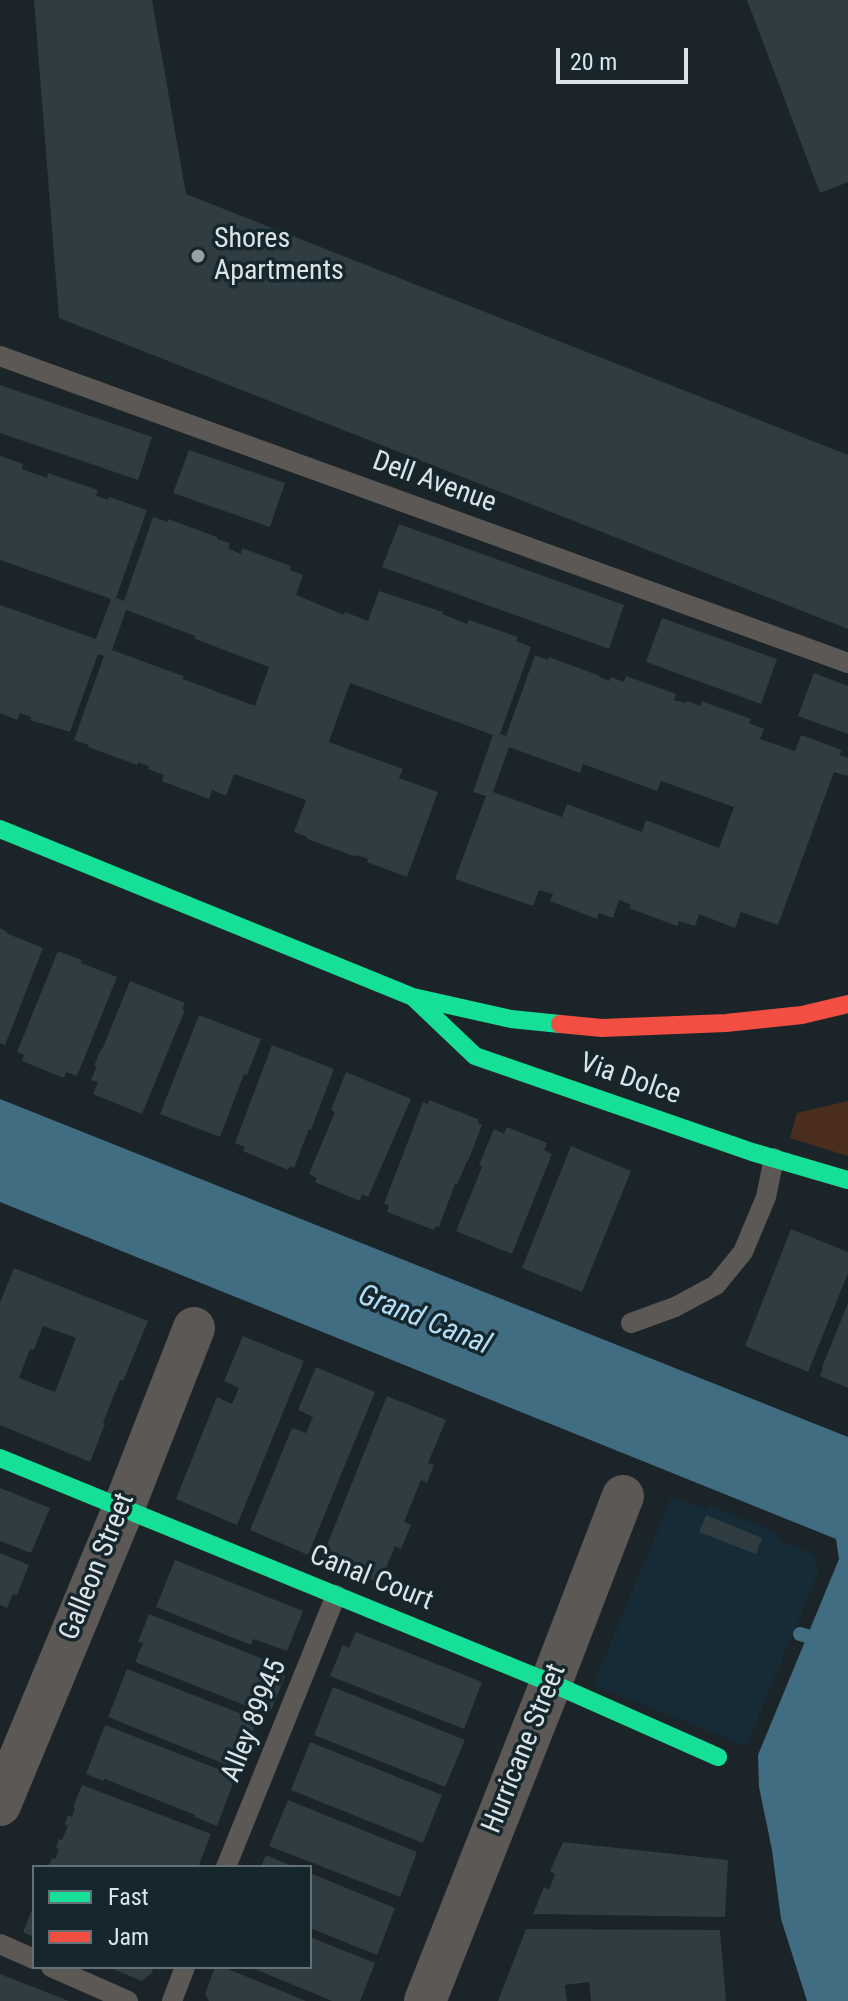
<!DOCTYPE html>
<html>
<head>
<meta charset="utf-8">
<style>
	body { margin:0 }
	#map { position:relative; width:848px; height:2001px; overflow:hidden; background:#1b2428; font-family:"Roboto Condensed",sans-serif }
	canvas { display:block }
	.legend { position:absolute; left:32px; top:1865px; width:280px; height:104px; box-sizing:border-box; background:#16262d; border:2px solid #647278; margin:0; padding:10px 14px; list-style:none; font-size:24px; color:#dae4e9 }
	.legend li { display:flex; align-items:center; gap:16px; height:40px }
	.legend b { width:40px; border:2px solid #647278 }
	.scale { position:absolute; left:556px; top:48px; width:132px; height:36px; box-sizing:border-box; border:4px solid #dae4e9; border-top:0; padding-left:10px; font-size:24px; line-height:28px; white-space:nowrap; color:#dae4e9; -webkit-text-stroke:6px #16262d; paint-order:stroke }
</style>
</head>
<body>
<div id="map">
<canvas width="848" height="2001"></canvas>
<ul class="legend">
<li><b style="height:10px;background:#16e098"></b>Fast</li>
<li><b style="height:10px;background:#f24e42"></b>Jam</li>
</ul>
<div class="scale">20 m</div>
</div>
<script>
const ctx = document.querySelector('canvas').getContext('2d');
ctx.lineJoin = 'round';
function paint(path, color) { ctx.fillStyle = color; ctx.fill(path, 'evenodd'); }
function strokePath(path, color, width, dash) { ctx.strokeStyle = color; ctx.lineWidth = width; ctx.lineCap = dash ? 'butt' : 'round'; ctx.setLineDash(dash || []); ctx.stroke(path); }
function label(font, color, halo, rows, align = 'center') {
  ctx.font = font + ' "Roboto Condensed",sans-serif'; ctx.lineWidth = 7; ctx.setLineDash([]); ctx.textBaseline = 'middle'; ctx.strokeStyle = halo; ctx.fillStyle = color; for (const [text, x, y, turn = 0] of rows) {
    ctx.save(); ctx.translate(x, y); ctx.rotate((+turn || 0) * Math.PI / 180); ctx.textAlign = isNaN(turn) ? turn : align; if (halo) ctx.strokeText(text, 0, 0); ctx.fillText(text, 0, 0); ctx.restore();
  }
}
paint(new Path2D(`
	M672,1496L707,1510L710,1505L779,1534L778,1540L813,1554L819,1571L746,1746L593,1685Z`), '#162b35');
paint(new Path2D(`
	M848,1101V1156L790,1138L797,1113Z`), '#4b2e1e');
paint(new Path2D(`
	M0,1099L848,1437V2001H807L781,1919L772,1850L759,1787L758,1755L839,1559L836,1539L0,1202Z`), '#416d83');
strokePath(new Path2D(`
	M800,1634L807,1636`), '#416d83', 14);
paint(new Path2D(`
	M34,0H152L186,194L848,455V629L59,318Z
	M747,0H848V182L820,193Z
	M0,385L152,437L138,480L0,433Z
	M189,450L285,483L270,527L173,493Z
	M0,456L23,464L22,469L47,478L48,473L98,490L96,496L108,500L109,497L147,510L116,598L124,601L153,517L168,522V519L217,537V539L230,543L228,548L241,554L242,548L291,566L290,570L303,575L296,595L344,615L345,612L368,621L379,591L443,612L442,614L467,624L469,620L518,637L516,641L531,647L500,734L506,736L535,655L548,660L549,657L600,676L599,677L609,681L611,677L624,682L626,676L676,694L674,700L686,703L687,701L701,706V701L751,719L749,723L764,729L760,739L795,751L801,735L842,750L839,755L848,758V774L847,776L834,772L778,925L741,912L735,928L699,914L695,926L679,921L677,926L629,908L631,905L619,900L613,918L599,913L597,919L550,901L553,894L539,890L533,906L455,879L486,796L473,792L493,735L350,683L329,742L403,769L399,778L438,792L407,877L367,862L368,859L357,855L356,857L307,839V837L294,832L306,800L234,774L226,796L212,790L209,799L162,781L164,775L148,769L149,766L138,762L137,765L88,747L89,745L74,740L104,656L98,654L70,732L30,720L31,717L20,713L17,720L0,713V605L96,639L111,599L0,560ZM126,610L195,636V639L269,667L255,706L183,679V676L112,650ZM509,747L580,773L583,764L657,791L661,781L734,807L719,848L646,820L642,832L567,804L562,817L493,792Z
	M399,524L624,605L609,649L382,567Z
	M662,618L777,659L761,704L646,662Z
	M814,673L848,686V734L798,716Z
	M0,928L7,932L6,933L43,948L5,1045L0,1043Z
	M58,951L82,960L81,963L117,977L77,1076L66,1072L64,1078L22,1061L24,1055L17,1052Z
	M130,981L185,1003L182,1009L185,1010L142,1114L93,1094L98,1082L91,1080L97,1066H94L101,1049L102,1050Z
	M199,1015L261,1039L247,1075L244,1074L220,1137L160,1114Z
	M272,1045L334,1069L311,1130L309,1129L294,1168L290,1166L288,1170L243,1151L245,1147L235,1143Z
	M346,1072L411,1099L368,1197L362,1194L360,1201L315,1182L317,1178L309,1174L335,1112L331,1110Z
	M429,1100L478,1119V1123L482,1125L468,1161H467L457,1185L455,1184L439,1227L436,1226L434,1230L387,1212L389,1205L384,1204L423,1102L428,1104Z
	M507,1127L547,1143L544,1150L552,1154L512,1254L456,1231L482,1167L479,1165L494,1129L504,1134Z
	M571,1146L631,1171L582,1292L522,1268Z
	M791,1229L848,1252V1273L808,1372L745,1346Z
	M14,1268L148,1321L123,1381L120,1380L103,1423L105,1424L90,1462L0,1425V1303ZM43,1326L76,1338L55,1392L19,1378L30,1349L34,1350Z
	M848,1303V1388L820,1376L823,1368L822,1367Z
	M243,1336L304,1361L237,1525L176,1499L217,1397L232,1404L239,1388L224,1381Z
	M316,1367L375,1392L308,1555L250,1530L292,1428L306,1433L313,1417L298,1410Z
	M387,1396L446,1420L428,1463L434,1465L427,1483L421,1480L404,1522L411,1525L401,1549L395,1546L380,1583L321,1560Z
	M0,1488L50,1508L31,1553L0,1541Z
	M706,1515L762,1538L756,1554L699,1532Z
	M0,1553L29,1565L17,1595L13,1594L7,1608L0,1605Z
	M175,1560L303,1611L287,1651L253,1639L251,1645L156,1607Z
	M149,1614L281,1666L278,1673L285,1676L271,1711L263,1708L262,1712L135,1662L143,1643L138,1642Z
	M356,1632L482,1682L464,1729L330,1676L343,1645L349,1648Z
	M127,1669L257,1720L249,1740L251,1745L246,1747L245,1757L237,1769L108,1717Z
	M333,1687L465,1740L445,1787L314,1735Z
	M105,1725L236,1776L217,1826L195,1817V1815L105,1779L103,1781L86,1774Z
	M310,1742L442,1795L423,1843L291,1790Z
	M82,1785L211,1834L198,1867H48L52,1858L55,1859L59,1849L56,1848L59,1839L62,1840L68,1826L65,1824L68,1815L72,1817L75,1808L73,1807Z
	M288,1800L417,1852L400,1897L269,1846Z
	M563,1842L728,1860L725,1917L533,1914L544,1887L549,1890L555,1874L550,1871Z
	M266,1855L294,1867H261Z
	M310,1873L395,1908L377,1955L310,1928Z
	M34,1905V1937L23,1932Z
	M526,1929L720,1930L726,2001H591L589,1982L565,1985L567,2001H498Z
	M310,1937L375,1963L360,2001H332L250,1967H310Z
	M108,1967H154L151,1974L142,1981Z
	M215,1967H223L306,2001H209L205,1994Z
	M0,1974L69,2001H0Z`), '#2f3c42');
strokePath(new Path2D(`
	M0,356L848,663
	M631,1323L675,1307L716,1285L743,1252L766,1197L774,1158
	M226,1867L336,1595
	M0,1944L34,1959
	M51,1967L128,2001
	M172,2001L185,1967`), '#5c5855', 20);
strokePath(new Path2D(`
	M0,1805L124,1507L194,1328
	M425,2001L551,1683L623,1496`), '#5c5855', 42);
strokePath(new Path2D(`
	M0,829L413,997L511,1019L560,1024
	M413,997L475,1056L752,1152L848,1180
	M0,1458L551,1683L718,1757`), '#16e098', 18);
strokePath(new Path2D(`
	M560,1024L602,1028L726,1023L802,1015L848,1004`), '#f24e42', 18);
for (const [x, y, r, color] of [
	[198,256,8,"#97a1a5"]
]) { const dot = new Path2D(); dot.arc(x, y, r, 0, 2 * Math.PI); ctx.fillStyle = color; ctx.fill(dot); strokePath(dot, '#16262d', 3); }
label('28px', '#dae4e9', '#16262d', [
	["Shores",214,240],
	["Apartments",214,272]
], 'left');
label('28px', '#dae4e9', '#16262d', [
	["Dell Avenue",434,483,20],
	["Via Dolce",630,1080,19],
	["Galleon Street",98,1567,-68],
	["Canal Court",371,1579,22],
	["Alley 89945",255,1721,-68],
	["Hurricane Street",525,1749,-68]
]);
label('italic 30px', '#b3dff6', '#16262d', [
	["Grand Canal",424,1321,22]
]);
</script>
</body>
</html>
